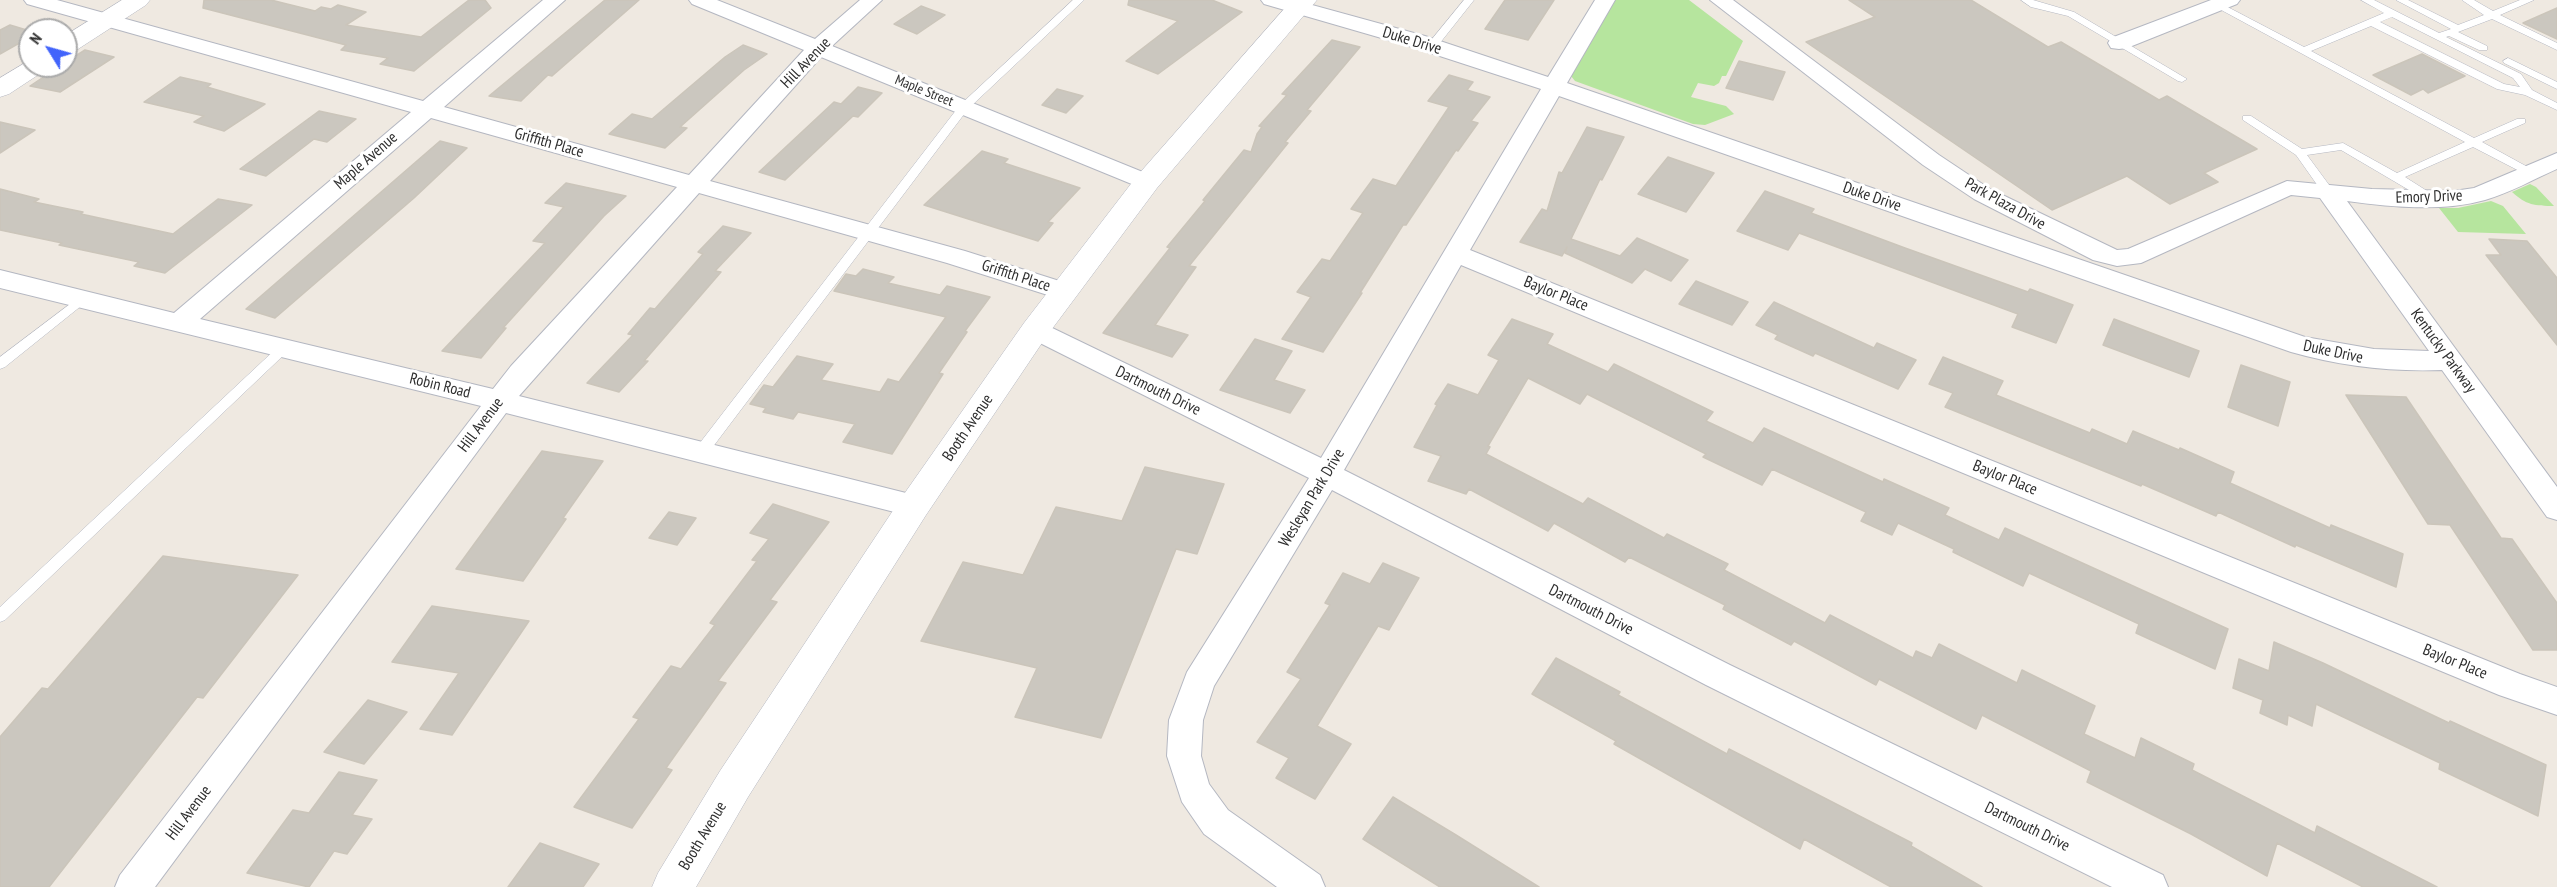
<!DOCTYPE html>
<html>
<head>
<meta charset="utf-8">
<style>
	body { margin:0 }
	#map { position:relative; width:2557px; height:887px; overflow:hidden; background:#efe9e1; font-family:"PT Sans Narrow",sans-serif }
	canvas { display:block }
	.north { position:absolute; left:18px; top:18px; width:60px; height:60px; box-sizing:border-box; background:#fff; border:2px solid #ababab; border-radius:50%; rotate:307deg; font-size:16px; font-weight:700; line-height:24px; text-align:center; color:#2e2e2e }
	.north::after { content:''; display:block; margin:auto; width:21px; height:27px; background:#4264fb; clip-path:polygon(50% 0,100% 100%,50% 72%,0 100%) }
</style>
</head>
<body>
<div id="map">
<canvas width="2557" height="887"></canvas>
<div class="north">N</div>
</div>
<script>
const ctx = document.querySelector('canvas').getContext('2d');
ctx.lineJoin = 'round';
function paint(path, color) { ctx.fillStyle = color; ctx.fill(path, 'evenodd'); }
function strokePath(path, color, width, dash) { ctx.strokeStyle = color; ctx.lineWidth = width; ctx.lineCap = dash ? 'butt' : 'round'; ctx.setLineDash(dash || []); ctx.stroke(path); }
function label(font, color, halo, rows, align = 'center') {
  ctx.font = font + ' "PT Sans Narrow",sans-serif'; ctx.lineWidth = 6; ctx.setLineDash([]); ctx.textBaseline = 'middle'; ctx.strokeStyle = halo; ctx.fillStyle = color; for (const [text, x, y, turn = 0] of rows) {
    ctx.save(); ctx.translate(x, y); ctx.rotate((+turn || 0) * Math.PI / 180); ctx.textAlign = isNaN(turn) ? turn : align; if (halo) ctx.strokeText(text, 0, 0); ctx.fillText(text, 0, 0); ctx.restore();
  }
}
paint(new Path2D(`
	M1613,0H1689L1743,41L1726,76H1722L1719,83L1714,86L1698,83L1691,97L1726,106L1734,114L1705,125L1693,124L1575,81L1571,76L1572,71Z
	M2530,184L2536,187L2554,206C2535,206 2526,205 2512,192Z
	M2491,201L2503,206L2526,234L2458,232L2439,208H2458Z`), '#b6e59e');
const building = new Path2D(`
	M204,0H271L315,11L321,7L331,9L338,5L366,12L346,25L421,37L469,0H485L491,8L414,71L380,64L388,58L341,50L346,45L203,8Z
	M605,0H639L552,76L548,75L521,101L489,96Z
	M1129,0H1212L1242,12L1158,74L1126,61L1178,21L1128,5Z
	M1505,0H1554L1528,40L1485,29Z
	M1849,0H1971L2048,47L2061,42L2159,100L2167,96L2257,149L2204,173L2218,182L2170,204L2127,176L2052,210L1806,42L1875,17Z
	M921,6L945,15L917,34L894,24Z
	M2557,8V39L2523,23Z
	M10,25L30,31V37L0,54V30Z
	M1332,40L1360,47L1307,110L1311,111L1285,142L1288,143L1189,266L1196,267L1155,325L1188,335L1172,357L1103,333L1170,248L1167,247L1205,201L1203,200L1244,150L1251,152L1257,134L1262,127L1259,126L1287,95L1282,94Z
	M743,45L767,54L744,70L680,127L687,128L665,148L609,134L632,114L652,119L725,57Z
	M85,50L114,57L60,92L30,86L60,66H66V62Z
	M2422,54L2465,76L2428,93L2423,89L2411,95L2373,75Z
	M1739,61L1785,72L1773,100L1726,88Z
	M1449,75L1473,82L1467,90L1490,97L1471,121L1478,123L1458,151L1456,150L1406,225H1403L1360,293H1362L1323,352L1282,339L1311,297L1297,292L1322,259L1330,261L1363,213L1351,209L1373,179L1396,186L1449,107L1428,101Z
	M180,77L211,84L207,87L265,104L224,131L194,122L204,116L144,102Z
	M858,87L882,93L858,117L853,116L785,180L759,172L834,102L841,104Z
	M1057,89L1083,96L1066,113L1042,105Z
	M319,111L356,119L327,142L314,139L266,176L240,169Z
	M0,122L35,130L0,153Z
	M1587,127L1624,137L1602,180L1600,179L1571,239L1620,256L1637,238L1688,260L1671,281L1645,269L1632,283L1565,253L1567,247L1562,256L1520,242L1542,209L1547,211L1559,172L1562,173Z
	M440,141L467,148L414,198L275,318L246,309Z
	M982,151L1008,159L1004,163L1080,188L1048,222L1053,223L1038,241L924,205Z
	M1668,157L1714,173L1686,212L1638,194Z
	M566,183L626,196L604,216L503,328H506L481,358L442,351L545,243L533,241L564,207L545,203Z
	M0,189L39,199L34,202L83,212L81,214L173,234L218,199L252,205L165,273L134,266L139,262L59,245L62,243L0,230Z
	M1765,191L1814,209L1811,213L1905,248L2028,292L2030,289L2073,305L2056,343L2012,327L2018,314L1799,233L1788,250L1737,231Z
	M723,226L751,233L715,271L721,272L644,361H648L619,392L587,383L633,335L628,334L650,308L655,309L661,302L703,254L698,252Z
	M2489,239L2527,241L2557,278V345L2486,255H2501Z
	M863,269L894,277L888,283L940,295L947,286L990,297L965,331L967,332L939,373L943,374L892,454L843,442L855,424L798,412L793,419L763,412L766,408L750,404L764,385L773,387L797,356L833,364L821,380L880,392L888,379L899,382L946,317L834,291L846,274L856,276Z
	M1696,281L1748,302L1732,325L1679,304Z
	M1774,302L1874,348L1877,343L1916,360L1898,389L1815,353L1813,356L1775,339L1778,335L1756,325Z
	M1512,319L1553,334L1547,344L1608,372L1614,364L1713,412L1706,421L1753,443L1764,428L1883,482L1884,479L1949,508L1945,515L1999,540L2005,528L2228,629L2215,669L2136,633L2139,624L2029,573L2023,586L1953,552L1954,549L1898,523L1892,535L1861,521L1866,512L1772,469L1762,485L1703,457L1706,454L1587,394L1580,404L1528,378L1488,446L1490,447L1486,454L1583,504L1588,498L1664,538L1667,534L1728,564L1724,570L1825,623L1830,615L1913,658L1916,651L1932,658L1939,644L2017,683L2022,670L2095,706L2084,734L2135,758L2141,738L2194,764L2192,770L2315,833L2317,826L2437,887H2363L2277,843L2267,876L2191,834L2087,782L2091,771L1982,715L1976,729L1879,679L1876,685L1794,641L1791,645L1723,609L1725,605L1629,557L1625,562L1554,523L1548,531L1469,489L1466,494L1428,481L1441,456L1414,447L1437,405L1435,404L1448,384L1478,395L1499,360L1488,355Z
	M2114,319L2199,351L2189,377L2103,345Z
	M1255,339L1292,351L1274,380L1305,390L1290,413L1220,390Z
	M1943,357L2003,381L1996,395L2090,433L2092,429L2127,444L2133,431L2179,450L2180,448L2234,472L2230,483L2330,528L2331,525L2403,554L2396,587L2296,545L2295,547L2218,512L2216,516L2142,484L2141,486L1945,407L1953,393L1929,384Z
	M2241,365L2290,382L2278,426L2228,407Z
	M2346,395L2406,397L2501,538L2512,539L2557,603V650H2533L2450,525L2428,524Z
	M542,451L603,461L563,518L566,519L523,581L456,569Z
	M1145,467L1224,484L1197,554L1176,549L1101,738L1015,717L1037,668L921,641L963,562L1023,575L1056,507L1122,521Z
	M773,504L829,522L770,600L777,602L718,681L726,683L666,768L672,770L632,828L574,807L639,719L633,717L671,666L681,669L715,625L710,623L757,561L752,560L769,539L750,533Z
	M669,512L696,518L677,545L649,538Z
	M163,556L298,575L203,698L197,697L49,887H0V737L42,688L48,689Z
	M1383,563L1419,578L1389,630L1378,626L1317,726L1351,744L1315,799L1276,778L1289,758L1257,742L1301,679L1287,672L1330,605L1325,603L1343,573L1370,584Z
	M432,606L529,621L452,735L420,729L459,673L392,662Z
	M2274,642L2323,663L2449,723L2450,721L2546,765L2538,816L2439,769L2440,763L2316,704L2312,726L2288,715L2287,725L2260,713L2263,700L2233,688L2239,659L2269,671Z
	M1556,658L1620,692L1618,695L1727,754L1729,749L1912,843L1911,846L1982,887H1891L1804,839L1800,849L1614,744L1616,741L1532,694Z
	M368,700L407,712L364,764L324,752Z
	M339,772L377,780L352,815L372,819L347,854L334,851L309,887L247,873L293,810L309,813Z
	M1393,797L1456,835L1539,887H1440L1363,839Z
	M540,843L599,864L583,887H508Z`);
paint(building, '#cbc7bf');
strokePath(building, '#cbc5ba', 1.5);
const service = new Path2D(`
	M1073,0H1084L968,109L706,456H696L694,452L696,448L960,105Z
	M1464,0H1474L1436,48H1428V44Z
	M2021,0H2033L2074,12L2187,79L2182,82L2178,81L2068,16L2031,7Z
	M2361,0H2374L2439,33L2451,29L2396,0H2408L2458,25L2484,15L2462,0H2474L2493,11L2520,0H2534L2500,15L2557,43V50L2492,19L2458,32L2487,46V50H2479L2449,36L2446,37L2521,74L2532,90L2557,103V110L2525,95L2497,89L2371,26L2311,51L2474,138L2517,119H2525V123L2482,142L2535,171V175H2527L2473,147L2405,177L2435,196V202L2431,203L2341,150L2307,155L2335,193L2329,197L2325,196L2296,155L2243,120V116H2251L2302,149L2343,143L2397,173L2465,142L2212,5L2220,3L2304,47L2384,13ZM2392,17L2513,78L2520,87L2504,84L2380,22Z
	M2508,58L2557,82V89L2504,63L2503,61Z
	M82,295L86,296L88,299L86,302L5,367L0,369V357Z
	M284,344L288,345L290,348L288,351L5,620L0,622V607L280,345Z`);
const minor = new Path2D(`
	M24,0H57L423,101L543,0H565L444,107L689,175L804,50L692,4L689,0H717L815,39L860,0H882L832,46L1155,177L1159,182L1155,187L1147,189L1139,187L821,57L710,181L965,251L1072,285L1076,291L1072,297L1063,300L1054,297L947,263L699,193L519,396L914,495L924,498L929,506L924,514L914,517L506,413L155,887H115L120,875L481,406L0,288V270L174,313L411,112L27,4ZM431,118L677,187L511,366L493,389L200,319Z
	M1261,0H1294L1425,36L1548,77L1595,0H1615L1567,83L2305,337L2374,349L2429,351L2320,198L2291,195L2141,263L2117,266L2093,260L1974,199L1923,165L1710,0H1733L1939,155L1990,189L2117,250L2128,249L2287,181L2372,189L2454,191L2474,188L2557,153V169C2534,179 2510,193 2485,200C2442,212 2391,207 2347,201L2557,487V520L2547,517L2442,370C2390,372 2340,366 2291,352L1559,96L1470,250L2520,674L2557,687V715L2499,695L1461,265L1344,470L1730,665L2163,875L2168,887H2112L1706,685L1332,490L1214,686L1203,720L1201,756L1209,784L1228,810L1320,875L1325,887H1277L1204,834L1182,802L1167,756L1169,720L1187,672L1309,478L1026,336L1022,330L1026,324L1035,321L1044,324L1321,458L1541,89L1409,46L1264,4Z
	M2211,0H2240L2237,4L2127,48L2119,49L2111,48L2108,43L2111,38Z`);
const tertiary = new Path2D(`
	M122,0H150L146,5L75,51L66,53V35Z
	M1292,0H1317L1157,188L1046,337L926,515L748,797L696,887H652L658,873L720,771L902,497L1024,323L1137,176Z
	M30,60V66H48L44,71L9,94L0,97V78Z`);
strokePath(service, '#b4b7c1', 1);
strokePath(minor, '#b4b7c1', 2);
strokePath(tertiary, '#b4b7c1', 1);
paint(service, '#fff');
paint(minor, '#fff');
paint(tertiary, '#fff');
label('14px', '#2e2e2e', '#fff', [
	["Maple Street",924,91,22]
]);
label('16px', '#2e2e2e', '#fff', [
	["Duke Drive",1412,41,17],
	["Hill Avenue",806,63,-46],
	["Griffith Place",549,143,16],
	["Maple Avenue",366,161,-41],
	["Duke Drive",1872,197,19],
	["Emory Drive",2429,197,-2],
	["Park Plaza Drive",2005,204,29],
	["Griffith Place",1016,276,18],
	["Baylor Place",1556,294,22],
	["Kentucky Parkway",2443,351,54],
	["Duke Drive",2333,352,12],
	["Robin Road",440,386,14],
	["Dartmouth Drive",1158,391,26],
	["Hill Avenue",481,425,-53],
	["Booth Avenue",968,428,-56],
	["Baylor Place",2005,478,22],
	["Wesleyan Park Drive",1312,498,-59],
	["Dartmouth Drive",1591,610,27],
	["Baylor Place",2455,662,22],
	["Hill Avenue",189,813,-53],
	["Dartmouth Drive",2027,827,26],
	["Booth Avenue",703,836,-59]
]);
</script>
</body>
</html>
